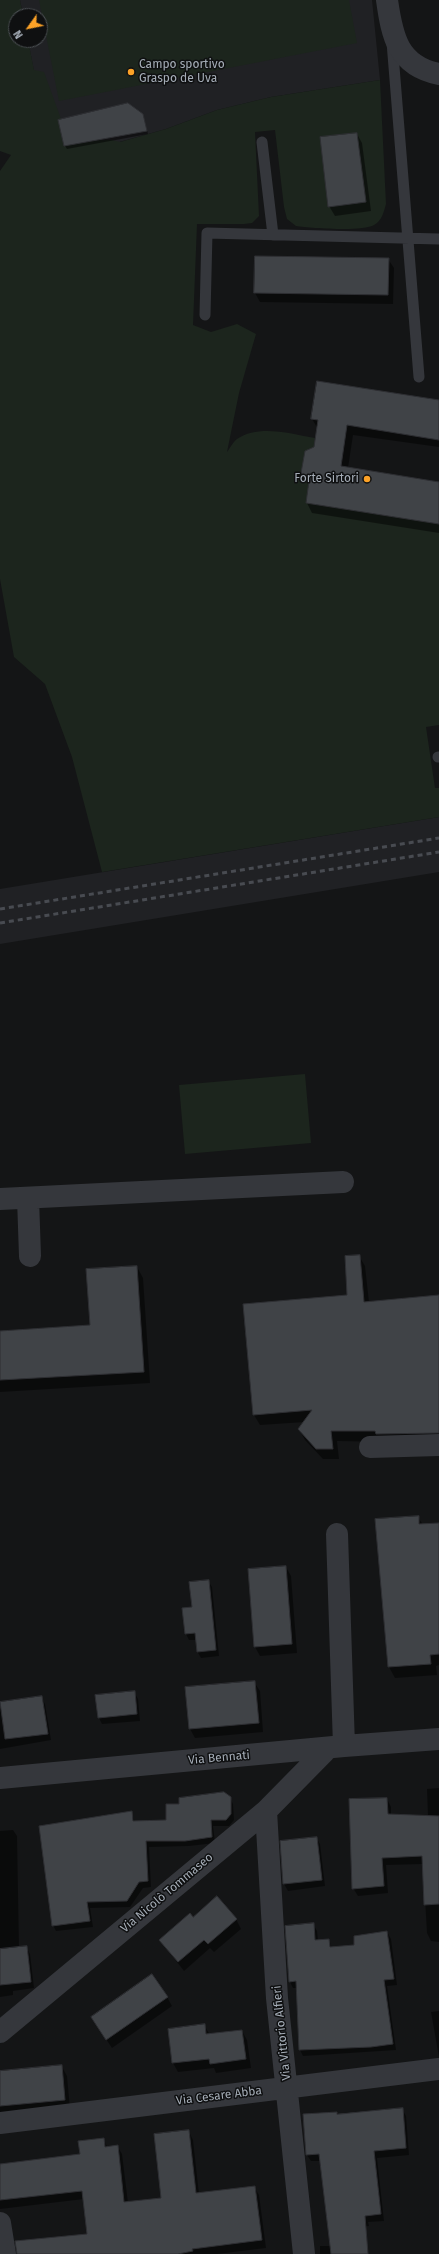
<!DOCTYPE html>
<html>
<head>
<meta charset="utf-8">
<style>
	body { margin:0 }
	#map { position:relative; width:439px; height:2254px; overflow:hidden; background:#141516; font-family:"Fira Sans",sans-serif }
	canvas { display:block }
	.north { position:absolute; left:8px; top:8px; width:40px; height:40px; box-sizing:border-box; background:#0f1011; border:1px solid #4b4f53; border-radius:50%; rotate:237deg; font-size:11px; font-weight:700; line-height:16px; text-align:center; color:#a5adb7 }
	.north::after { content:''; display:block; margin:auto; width:14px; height:18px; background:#fca227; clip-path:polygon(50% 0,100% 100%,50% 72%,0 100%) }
</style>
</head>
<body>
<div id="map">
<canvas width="439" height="2254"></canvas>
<div class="north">N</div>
</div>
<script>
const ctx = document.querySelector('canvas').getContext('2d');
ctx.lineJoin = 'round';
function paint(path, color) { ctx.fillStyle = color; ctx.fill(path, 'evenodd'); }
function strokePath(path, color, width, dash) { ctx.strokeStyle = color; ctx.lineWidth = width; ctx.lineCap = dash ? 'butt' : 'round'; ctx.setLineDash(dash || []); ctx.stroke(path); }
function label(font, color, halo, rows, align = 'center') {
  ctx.font = font + ' "Fira Sans",sans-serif'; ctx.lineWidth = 3; ctx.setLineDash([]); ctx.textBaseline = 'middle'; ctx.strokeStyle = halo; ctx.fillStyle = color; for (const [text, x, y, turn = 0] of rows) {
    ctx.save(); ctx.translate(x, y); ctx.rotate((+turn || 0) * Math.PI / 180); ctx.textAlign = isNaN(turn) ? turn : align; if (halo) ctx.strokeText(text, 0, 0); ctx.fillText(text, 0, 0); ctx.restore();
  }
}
paint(new Path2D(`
	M20,0H372L380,80L271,97L217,110L166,129L105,146L43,119L28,40H40V16H23Z
	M439,817V872L0,944V889Z`), '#202124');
paint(new Path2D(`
	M0,0H20L23,16H16V40H28L34,70L44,72L69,141L112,140L120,142L166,129L217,110L271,97L380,80L386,204C384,211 382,221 374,225C363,232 310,228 296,226L287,219L284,207L275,130L255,132L259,216L252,223L244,224H197L193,325L211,332L237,324L256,334L239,393L227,452C230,448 233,442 237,439C259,424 291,434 315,438L314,450L309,449L305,453L310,477L306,503L439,524V725L426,727L435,788H439V817L102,872L72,757L45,684L14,657L0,579V171L11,155L0,151Z
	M39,0H349L357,43L59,101Z
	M305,1074L311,1143L185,1154L179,1085Z`), '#1c251d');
paint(new Path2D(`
	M143,114L148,134L67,149L65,146Z
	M357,134L362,143L371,211L335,216L329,206Z
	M388,259L394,268L393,304L260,302L255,293Z
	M318,382L439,400V447L353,435L348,468L439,483V533L312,513L307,503L309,484L303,473L315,448L318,429L312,419Z
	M359,1256L365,1266L369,1302L439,1296V1443L337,1441L339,1459H323L305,1440L299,1429L305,1422L260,1425L254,1415L244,1305L348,1296Z
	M137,1267L143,1278L150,1383L0,1392V1332L91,1326Z
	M418,1517L423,1525L439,1524V1665L436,1666L437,1675L395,1678L389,1667Z
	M286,1567L291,1576L297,1653L260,1656L255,1647Z
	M208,1581L212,1587L219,1656L201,1658L197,1651L196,1640H189L186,1634L193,1607Z
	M254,1682L260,1691L263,1732L195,1738L190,1729Z
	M134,1692L138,1699L140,1721L102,1724L99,1718Z
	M41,1697L45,1704L51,1740L0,1749V1706Z
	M439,1788V1942L431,1941L427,1933L423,1864L386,1865L388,1893L358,1896L353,1888L387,1799L391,1807V1815L428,1816L427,1789Z
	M230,1798L233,1804L234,1820L229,1826H213L215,1843L189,1846L149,1847L151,1887L143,1888L130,1907L90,1908L93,1927L56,1931L53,1925L131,1812L135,1822L167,1821Z
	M13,1830L17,1836L19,1948L26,1947L30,1954L34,1988L13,1991V1995L0,1997V1831Z
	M316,1838L320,1844L325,1886L288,1891L284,1884L281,1842Z
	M193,1919H236L241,1929L214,1952L210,1948L184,1971L160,1940Z
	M313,1924L317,1931L318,1941L329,1940L332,1948L355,1946L387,1932L391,1939L397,1985L387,1986L396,2050L303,2056L300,2050L297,1988H293L290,1982Z
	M167,1997L172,2006L112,2048L92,2018Z
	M439,2011V2057L431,2012Z
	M204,2025L210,2035L242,2031L247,2040L251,2068L216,2073L214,2068L178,2072L173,2063L169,2030Z
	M62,2067L67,2076L70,2109L0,2115V2072Z
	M402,2109L406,2116L409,2155L377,2158L384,2221L368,2222L369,2226L352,2228L355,2254H320V2246H331L321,2161H311L307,2155L337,2113L338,2115Z
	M189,2132L193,2140L199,2194L254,2187L259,2195L266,2248L217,2254H20L88,2235L84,2199L0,2209V2165L81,2155L103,2139L108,2148L117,2146L122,2154L128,2203L162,2198Z`), '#0007');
const building = new Path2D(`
	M128,103L143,114L147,131L64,146L58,120Z
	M357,133L366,202L328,207L320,137Z
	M255,256L389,258L388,295L254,293Z
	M317,381L439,400V440L347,425L341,466L439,482V524L306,503L309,481L301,473L305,451L314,447L318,420L311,419Z
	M360,1255L364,1302L439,1295V1433L376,1434L375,1431H331L333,1449H316L298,1429L312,1410L253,1415L243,1304L347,1295L345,1256Z
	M137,1266L144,1372L0,1380V1331L90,1325L86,1269Z
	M419,1516V1524L439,1523V1654L430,1655L431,1664L388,1667L375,1519Z
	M286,1566L292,1644L254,1647L248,1569Z
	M209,1580L216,1650L197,1652L195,1633L185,1634L182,1608L192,1607L189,1582Z
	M255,1681L259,1723L189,1729L185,1687Z
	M135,1691L137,1714L98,1718L95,1695Z
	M42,1696L48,1734L5,1739L0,1702Z
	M224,1792L231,1797V1814L226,1820H211L212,1837L185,1841H146L148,1881L139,1882L127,1901L87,1902L90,1921L52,1926L39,1826L132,1811L133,1821L166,1820V1804H179V1798Z
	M387,1798L388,1814L439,1816V1904L424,1905L422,1856L382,1858L384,1886L352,1889L349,1799Z
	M317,1837L322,1880L283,1884L280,1841Z
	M217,1896L237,1919L208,1944L204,1940L178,1962L159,1940L190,1913L193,1917Z
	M314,1923L315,1940L329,1939L330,1947L354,1945V1936L387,1931L394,1979L384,1980L393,2044L371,2047L299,2050L296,1981L289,1982L285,1926Z
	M27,1946L31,1982L0,1985V1949Z
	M152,1974L168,1997L106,2040L91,2017Z
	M205,2024L206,2034L242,2030L246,2059L210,2064L209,2059L172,2063L168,2029Z
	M62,2065L65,2100L0,2106V2071Z
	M403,2108L406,2148L374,2151L381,2214L365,2216L368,2254H331L319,2154L306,2155L303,2114L337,2112V2114Z
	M189,2130L196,2193L255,2186L262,2240L192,2249L193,2251L178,2254H17L15,2241L87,2234L82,2191L0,2200V2164L80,2154L78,2141L104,2138L105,2147L118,2145L124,2202L161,2198L154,2134Z`);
paint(building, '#404347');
strokePath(building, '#2e2f33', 1);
strokePath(new Path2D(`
	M392,42L419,377
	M262,142L273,235
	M205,315L207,233L439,239
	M438,757H439`), '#35373c', 11);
strokePath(new Path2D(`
	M387,0C392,36 398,66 439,74
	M28,1198L30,1256
	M0,1199L343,1182
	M370,1447L439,1445
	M337,1534L344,1746
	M0,1778L344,1746L439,1739
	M266,1811L277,1998L304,2254
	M0,2032L266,1811L328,1748
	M0,2123L439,2069
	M0,2223L5,2254`), '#35373c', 22);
strokePath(new Path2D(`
	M0,909L439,838
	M0,923L439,852`), '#484b51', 3, [5, 4]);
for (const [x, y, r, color] of [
	[131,72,4,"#fca227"],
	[367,479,4,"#fca227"]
]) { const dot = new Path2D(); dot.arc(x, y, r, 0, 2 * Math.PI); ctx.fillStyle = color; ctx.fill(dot); strokePath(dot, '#0f1011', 1.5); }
label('12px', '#a5adb7', '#0f1011', [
	["Campo sportivo",139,65],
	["Graspo de Uva",139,79],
	["Forte Sirtori",359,479,"right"]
], 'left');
label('12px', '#a5adb7', '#0f1011', [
	["Via Bennati",219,1758,-5],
	["Via Nicolò Tommaseo",167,1893,-40],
	["Via Vittorio Alfieri",282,2033,-96],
	["Via Cesare Abba",219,2096,-7]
]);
</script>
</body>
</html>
